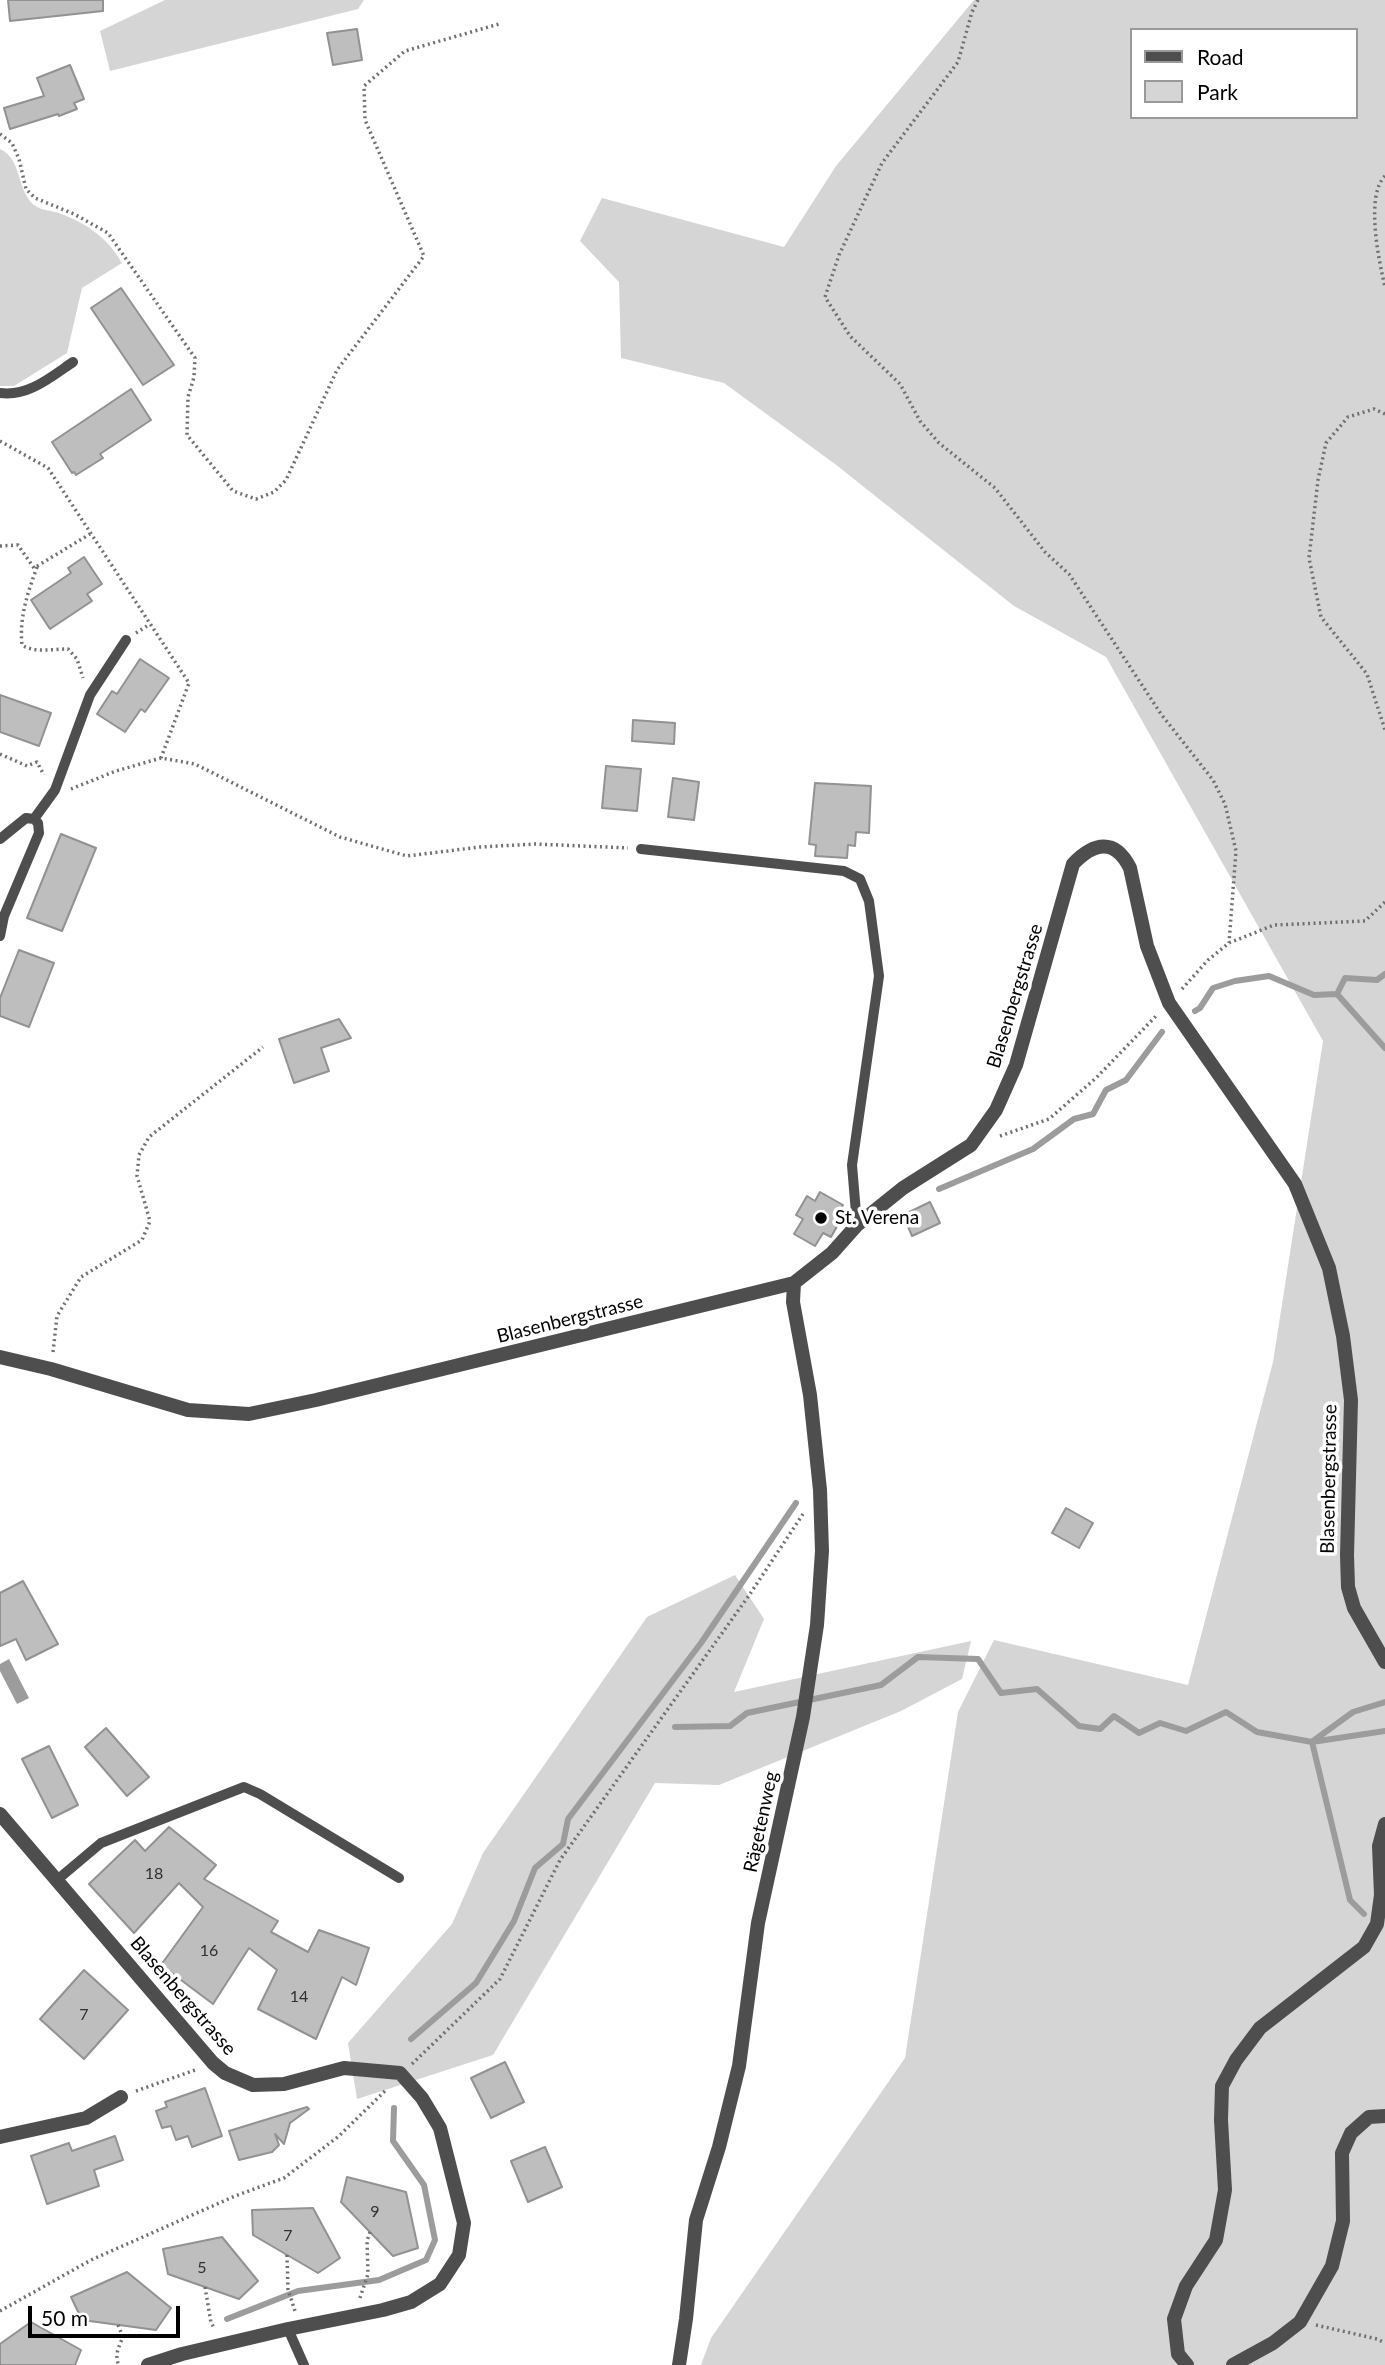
<!DOCTYPE html>
<html>
<head>
<meta charset="utf-8">
<style>
	body { margin:0 }
	#map { position:relative; width:1385px; height:2365px; overflow:hidden; background:#fff; font-family:Lato,sans-serif }
	canvas { display:block }
	.legend { position:absolute; left:1130px; top:28px; width:228px; height:91px; box-sizing:border-box; background:#fff; border:2px solid #999; margin:0; padding:9px 12px; list-style:none; font-size:21px; color:#000 }
	.legend li { display:flex; align-items:center; gap:14px; height:35px }
	.legend b { width:35px; border:2px solid #999 }
	.scale { position:absolute; left:28px; top:2306px; width:152px; height:32px; box-sizing:border-box; border:4px solid #000; border-top:0; padding-left:9px; font-size:21px; line-height:24px; white-space:nowrap; color:#000; -webkit-text-stroke:5px #fff; paint-order:stroke }
</style>
</head>
<body>
<div id="map">
<canvas width="1385" height="2365"></canvas>
<ul class="legend">
<li><b style="height:9px;background:#4e4e4e"></b>Road</li>
<li><b style="height:19px;background:#d5d5d5"></b>Park</li>
</ul>
<div class="scale">50 m</div>
</div>
<script>
const ctx = document.querySelector('canvas').getContext('2d');
ctx.lineJoin = 'round';
function paint(path, color) { ctx.fillStyle = color; ctx.fill(path, 'evenodd'); }
function strokePath(path, color, width, dash) { ctx.strokeStyle = color; ctx.lineWidth = width; ctx.lineCap = dash ? 'butt' : 'round'; ctx.setLineDash(dash || []); ctx.stroke(path); }
function label(font, color, halo, rows, align = 'center') {
  ctx.font = font + ' Lato,sans-serif'; ctx.lineWidth = 7; ctx.setLineDash([]); ctx.textBaseline = 'middle'; ctx.strokeStyle = halo; ctx.fillStyle = color; for (const [text, x, y, turn = 0] of rows) {
    ctx.save(); ctx.translate(x, y); ctx.rotate((+turn || 0) * Math.PI / 180); ctx.textAlign = isNaN(turn) ? turn : align; if (halo) ctx.strokeText(text, 0, 0); ctx.fillText(text, 0, 0); ctx.restore();
  }
}
paint(new Path2D(`
	M165,0H364L358,9L110,71L100,31Z
	M974,0H1385V2365H701L711,2338L905,2058L958,1712L994,1640L1188,1685L1273,1362L1323,1041L1106,657L1014,606L835,464L724,383L621,358L619,282L580,241L602,198L784,247L836,166ZM1131,30H1355V117H1131Z
	M0,149C24,160 15,193 37,207C43,210 52,211 59,213C86,223 108,238 122,263L82,288L67,353L14,386H0Z
	M735,1575L764,1619L734,1692L971,1641L962,1679L901,1711L719,1785L655,1783L493,2055L357,2099L348,2043L452,1924L483,1853L647,1617Z`), '#d5d5d5');
paint(new Path2D(`
	M9,1659L29,1698L17,1704L0,1671V1664Z`), '#9c9c9c');
strokePath(new Path2D(`
	M1337,994L1345,978L1377,980L1385,974
	M1195,1011L1200,1008L1213,988L1235,981L1269,976L1314,995L1337,994L1385,1048
	M939,1189L1033,1149L1074,1119L1093,1114L1106,1090L1126,1080L1162,1032
	M675,1727L730,1726L747,1713L881,1685L918,1657L978,1659L1001,1693L1037,1689L1079,1726L1100,1729L1114,1716L1139,1733L1160,1723L1186,1731L1226,1712L1257,1732L1312,1742L1385,1731
	M1313,1741L1353,1712L1385,1702
	M1312,1742L1350,1900L1364,1914
	M411,2039L476,1983L514,1921L535,1868L563,1844L568,1819L701,1643L796,1503
	M227,2319L298,2291L379,2280L426,2260L435,2240L424,2185L393,2141L394,2108`), '#9c9c9c', 6);
const building = new Path2D(`
	M8,0H103V11L10,21Z
	M357,29L362,60L333,65L327,33Z
	M70,65L84,99L74,103L77,109L59,116L58,114L10,129L4,108L44,96L37,78Z
	M121,288L174,365L143,385L91,308Z
	M131,389L151,420L100,454L103,458L76,475L74,472L72,473L52,442Z
	M84,557L102,584L87,594L92,601L50,629L31,600L71,573L68,568Z
	M140,659L169,678L145,712L141,709L125,732L97,714L112,691L117,694Z
	M0,695L51,713L39,746L0,732Z
	M633,720L675,723L674,744L632,741Z
	M606,766L641,769L637,811L602,808Z
	M673,778L699,782L694,820L668,817Z
	M815,783L871,786L869,833L856,832L855,846L848,845L847,858L815,856L816,845L809,844Z
	M61,834L96,848L62,931L27,918Z
	M19,950L54,963L29,1027L0,1016V998Z
	M339,1019L351,1038L321,1048L329,1071L294,1083L279,1039Z
	M820,1192L843,1205L838,1213L843,1216L831,1237L823,1233L815,1246L794,1234L803,1219L796,1215L807,1196L815,1201Z
	M930,1202L940,1223L912,1236L903,1215Z
	M1066,1508L1093,1523L1079,1548L1052,1533Z
	M23,1581L58,1644L26,1660L16,1639L0,1646V1593Z
	M106,1728L149,1777L127,1796L85,1747Z
	M49,1746L78,1805L52,1818L22,1759Z
	M169,1827L216,1865L204,1879L278,1921L271,1932L308,1952L319,1930L369,1948L356,1985L342,1977L316,2039L258,2009L277,1970L249,1948L213,2004L161,1965L203,1907L179,1883L134,1933L89,1884L135,1840L145,1851Z
	M84,1970L128,2010L84,2059L40,2019Z
	M505,2062L524,2102L491,2118L471,2078Z
	M205,2088L222,2136L192,2147L188,2136L176,2140L171,2126L162,2128L156,2111L167,2107L165,2102Z
	M307,2107L309,2109L290,2123L284,2144L275,2134L279,2145L272,2152L239,2160L229,2131Z
	M115,2136L123,2160L94,2170L99,2186L47,2204L31,2156L69,2143L72,2151Z
	M545,2147L562,2187L528,2202L511,2161Z
	M347,2177L406,2192L418,2248L393,2256L341,2202Z
	M313,2208L340,2258L318,2273L253,2235L252,2210Z
	M222,2237L258,2281L239,2299L168,2274L163,2249Z
	M127,2272L171,2308L156,2330L82,2320L71,2297Z
	M31,2322L81,2350L75,2365H0V2344Z`);
paint(building, '#bebebe');
strokePath(building, '#929292', 2);
strokePath(new Path2D(`
	M978,0L972,12L958,62L882,163L839,255L825,297L850,336L900,384L920,421L939,443L995,488L1045,552L1069,574L1161,714L1213,780L1225,804L1236,851L1229,943
	M0,134L12,143L19,159L26,189L35,198L74,214L108,233L195,358L194,377L188,397L187,435L233,491L256,499L274,492L286,480L337,370L424,256L365,120L364,86L405,51L499,24
	M1385,176C1365,196 1379,261 1385,287
	M1385,414L1374,409L1348,417L1326,443L1318,480L1309,558L1321,617L1367,674L1385,730
	M0,441L48,468L189,683L161,758
	M0,546L18,545L34,568L90,534
	M37,567C28,592 19,617 22,645C34,653 53,649 68,649L77,659L83,678
	M136,633L150,624
	M0,754L27,766L37,762L44,775
	M71,789L116,771L161,758L195,764L340,837L407,856L480,847L536,844L628,848
	M1182,989L1208,960L1229,943L1274,925L1365,921L1385,902
	M1000,1136L1049,1119L1096,1078L1157,1015
	M53,1352L57,1316L81,1277L142,1240L150,1221L137,1176L139,1155L149,1137L263,1047
	M412,2064L500,1979L560,1860L750,1594L803,1514
	M136,2091L198,2069
	M287,2255L288,2289L295,2311
	M205,2287L211,2323L215,2329
	M360,2298L368,2274L367,2241L370,2232
	M0,2311L91,2260L235,2196L284,2178L339,2136L387,2089
	M118,2325L123,2337C119,2346 114,2356 119,2365
	M1316,2325L1377,2339L1385,2343`), '#707070', 3.5, [2, 3.5]);
strokePath(new Path2D(`
	M0,393C28,397 51,377 73,362
	M34,819L55,790L90,695L126,640
	M0,839L26,818L34,819
	M641,849L844,871L860,879L869,901L879,976L852,1165L857,1225
	M0,936L4,916L39,833L38,823L34,819
	M57,1880L101,1843L244,1787L260,1794L399,1878
	M288,2329L304,2365`), '#4e4e4e', 10);
strokePath(new Path2D(`
	M0,1357L51,1369L188,1410L249,1414L316,1400L794,1283L832,1253L857,1225L903,1188L971,1145L996,1110L1016,1065L1073,864C1094,842 1115,838 1130,868L1147,946L1169,1003L1295,1184L1329,1268L1343,1336L1351,1400L1347,1555L1348,1587L1354,1608L1385,1662
	M0,1814L213,2063L225,2073L253,2085L284,2084L344,2068L400,2073L422,2098L440,2128L464,2223L459,2255L440,2284L411,2302L383,2310L288,2329L182,2354L148,2365
	M0,2137L86,2118L121,2097
	M679,2365L686,2319L696,2220L719,2147L739,2066L758,1923L803,1717L817,1625L822,1551L820,1490L810,1395L793,1302L794,1283
	M1187,2365L1178,2354L1174,2319L1186,2286L1216,2240L1225,2190L1221,2120L1222,2086L1236,2060L1260,2028L1364,1947L1377,1924L1381,1895L1379,1846L1385,1824
	M1233,2365L1273,2343L1300,2322L1332,2266L1343,2221L1342,2153L1351,2133L1369,2117L1385,2116`), '#4e4e4e', 14);
for (const [x, y, r, color] of [
	[821,1218,7,"#000"]
]) { const dot = new Path2D(); dot.arc(x, y, r, 0, 2 * Math.PI); ctx.fillStyle = color; ctx.fill(dot); strokePath(dot, '#fff', 2.5); }
label('16px', '#303030', null, [
	["18",154,1874],
	["16",209,1951],
	["14",299,1997],
	["7",84,2015],
	["9",375,2212],
	["7",288,2236],
	["5",202,2268]
]);
label('19px', '#000', '#fff', [
	["Blasenbergstrasse",1015,996,-73],
	["Blasenbergstrasse",570,1319,-14],
	["Blasenbergstrasse",1329,1479,-89],
	["Rägetenweg",761,1822,-78],
	["Blasenbergstrasse",183,1996,49]
]);
label('19px', '#000', '#fff', [
	["St. Verena",835,1218]
], 'left');
</script>
</body>
</html>
